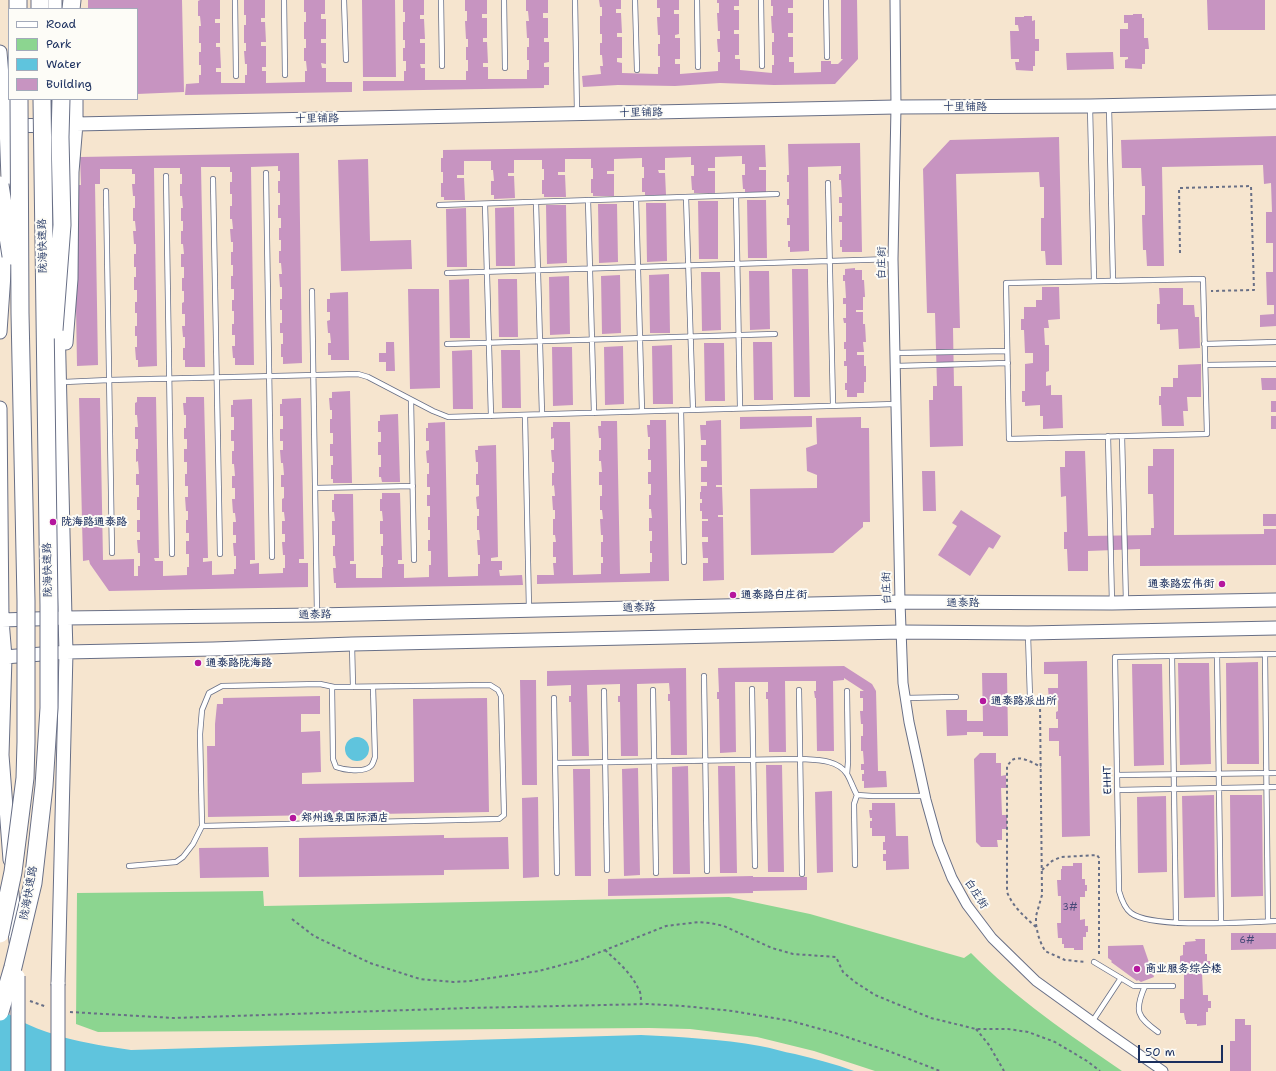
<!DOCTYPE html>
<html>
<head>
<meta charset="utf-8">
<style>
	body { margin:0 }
	#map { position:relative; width:1276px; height:1071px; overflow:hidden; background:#f6e5cf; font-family:"Shantell Sans",sans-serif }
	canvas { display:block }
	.legend { position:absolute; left:8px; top:8px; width:130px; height:92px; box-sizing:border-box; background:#fdfcf7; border:1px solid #a3aaba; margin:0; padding:5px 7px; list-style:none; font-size:12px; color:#1b2f5e }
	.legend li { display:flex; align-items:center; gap:8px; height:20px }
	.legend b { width:20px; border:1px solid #a3aaba }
	.scale { position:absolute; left:1138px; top:1045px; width:85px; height:18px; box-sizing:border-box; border:2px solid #1b2f5e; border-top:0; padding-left:5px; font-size:12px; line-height:14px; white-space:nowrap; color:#1b2f5e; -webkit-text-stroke:3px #fdfcf7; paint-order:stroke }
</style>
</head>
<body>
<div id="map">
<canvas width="1276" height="1071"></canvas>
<ul class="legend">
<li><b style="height:5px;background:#fff"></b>Road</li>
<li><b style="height:11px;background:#8cd590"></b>Park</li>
<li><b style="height:11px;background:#5fc4dd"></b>Water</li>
<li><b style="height:11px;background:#c794c1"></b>Building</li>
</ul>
<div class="scale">50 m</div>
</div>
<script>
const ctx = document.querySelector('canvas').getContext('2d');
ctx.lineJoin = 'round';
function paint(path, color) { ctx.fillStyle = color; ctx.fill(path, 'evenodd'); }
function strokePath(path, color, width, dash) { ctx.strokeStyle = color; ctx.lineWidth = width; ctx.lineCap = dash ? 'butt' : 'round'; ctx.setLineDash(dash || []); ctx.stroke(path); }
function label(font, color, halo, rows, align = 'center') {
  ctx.font = font + ' "Shantell Sans","LXGW WenKai TC",sans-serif'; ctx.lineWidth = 4; ctx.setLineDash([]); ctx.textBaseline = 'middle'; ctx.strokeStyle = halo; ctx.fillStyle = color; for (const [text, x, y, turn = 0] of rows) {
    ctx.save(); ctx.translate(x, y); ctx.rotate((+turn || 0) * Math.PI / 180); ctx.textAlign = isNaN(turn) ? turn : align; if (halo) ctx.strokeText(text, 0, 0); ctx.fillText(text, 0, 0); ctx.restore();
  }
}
paint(new Path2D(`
	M263,891L264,906L729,897L810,914L964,958L971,953C1016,999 1070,1035 1122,1071H875L814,1051L757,1037L690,1029L649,1028L98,1032L76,1024L77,893Z`), '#8cd590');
paint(new Path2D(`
	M345 749a12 12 0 1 1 24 0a12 12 0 1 1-24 0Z
	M0,1008C35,1035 88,1044 131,1050L641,1035C681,1037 721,1039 760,1046C772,1048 783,1052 795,1054C815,1059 835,1064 854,1071H0Z`), '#5fc4dd');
paint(new Path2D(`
	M88,0H182L184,92L137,94V9H88Z
	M200,0H220V19H215V23H220V43H216V47H220L221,68H216V72H221V83H245V75H247V64H245L244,51H246V43H244V25H246V15H244V0H265V18H261V22H265L266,42H261V46H266V67H262V71H266V83L305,82V71H307L306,61H304V48H306V39H304V22H306V12H304V0H325V14H321V19H326V39H321V43H326V64L321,63L322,68H326V82H352V92L185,95L186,84L199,83V75H201V65H199V52H201V43H199V26H201L200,16H198V1Z
	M362,0H395L396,77H363Z
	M403,0H424V15H420V19H424L425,39H420V43H425V64H420L421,68H425V80H466V71H468V60H466V47H468V39H466L465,21H467V11H465V0H487V14H482V18H487V38H483V42H487L488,63H483V67H488V79H527V70H529V60H527V47H529V38H527L526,21H529L528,11H526V0H548V13H543V18H548V38H544V42H549V62L544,63V67H549V85H544V88L363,91V81H404V71H406V61H403V48H405V40H403V22H405V12H403Z
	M599,0H621V9H616V13H621L622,33H617V37H622V58H617V62L622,63V73L658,74V67H660V56H658V44H660V35H658L657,17H660V8H657V0H679V10H674V14H679V34L675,35V38H680V59H675V64H680V74L718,71V62H720V52H718L717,39H720V31H718L717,13H719V3H717V0H739V6H734V10H739V30H734V34H739V55H735V59H740V70L772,73V65H774V55H772V42H774V33H772L771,16H773V6H771V0H793V8H788V13H793V33H788V37H793V57H789V62H794V73L821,72V61H831V64H838L843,59H841V0H857L858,59L835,84L774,85L720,83L675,86L618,85L583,87L582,76L601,74L600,66H603L602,55H600V43H602V34H600V16H602V7H600Z
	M1207,0H1265V30H1208Z
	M1133,14H1142V18H1144V38H1148L1149,49H1145V64H1142V69L1125,68V60L1128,59V57H1120V29H1128V23H1124V15H1133Z
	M1024,16H1032V21L1035,20V39H1039V51H1035V66H1033V71L1016,70L1015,62H1019V59H1011L1010,31H1019L1018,25H1015V17H1024Z
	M1113,52L1114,69L1067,70L1066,53Z
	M1276,136V326L1260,327V315L1274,314V305H1267L1266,272H1273V243H1266V212H1272L1271,183L1264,184L1263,165L1162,167L1164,266H1147L1146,250H1143L1142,215H1145V186H1142L1141,168H1122L1121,140Z
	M1059,137L1062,265H1046L1045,251H1041V218H1044V187H1040L1039,172L956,174L960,328H953L954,386H962L963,446L930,447L929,400H933V386H937L935,313H927L923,169L950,140Z
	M860,143L862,252H842V247H840V240H842V222H839V216H842V203H839V197H842L841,180H839V174H841V166L808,167L809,251L790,252V247H788V241H790V225H787V218H789V205H787V199H789V182H787V175H789L788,144Z
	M765,145L766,167H759V170H766V192H745V189H743L742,175H745V164H742V156L715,157V168H708V171H715V193H694V190H692L691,176H694V165H691V157L665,158V170H658L659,173H665L666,195H645V192H642V178H644V167H642V158L614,159V171H607V174H614V196H593V193H591V179H593V168H591V159H565V172H558V175H565L566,197H544V194H542V180H544V169H542V160H514V173H508V176H514L515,198L494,199V195H491V181H494L493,170H491V161H464V175H457V178H464L465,200H444V197H441V183H443V172H441V158H443V150Z
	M299,153L302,363L283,364V357H281V344H283V333H280V323H282V310H280V299H282V287H280L279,274H282L281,263H279V251H281V240H279V228H281V218H278V205H280V193H278V181H280V171H278V166L251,167L254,365H235V358H233L232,346H235V335H232V324H234V311H232V300H234V289H231V276H233V265H231V252H233V242H231L230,229H233L232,219H230V206H232V194H230V182H232V172H230V167H201L205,367H185V360H183V348H185V337H183L182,326H185V314H182V303L184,302V291H182V278H184V267H181V254H184L183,244H181V231H183V221H181V208H183L182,196H180V184H182V174H180V168H154L157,366L138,367V360H136L135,347H137V336H135V326H137V313H135V302H137V290H134V277H136V267H134V254H136V244H134L133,231H136L135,221H133V208H135V196H133L132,184H135V174H132V169H100V184H95L98,365L77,366L74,185H81L80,157Z
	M368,159L370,241L411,240L412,269L341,271L338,160Z
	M747,200H766L767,258H748Z
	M698,201H718V259H699Z
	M646,203H666L667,261L647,262Z
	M598,204H617L618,262L599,263Z
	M546,205H566L567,263L547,264Z
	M514,207L515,266H496L495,208Z
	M466,208L467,267H447L446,209Z
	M855,268V270H862V280H864L865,297H863V310H856V312H863V324H865L866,342H863L864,352H857V355H864V366H866V382H864V393H857V397H847V390H845V383H847V366H844V361H846V349H844V342H846V323H844L843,318H846V304H843V298H846L845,281H843V275H845V269Z
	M792,269H808L810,397H794Z
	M749,271H769L770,329L750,330Z
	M701,272H720L721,330L702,331Z
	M669,274L670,333H650L649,275Z
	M620,275L621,333L602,334L601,276Z
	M569,276L570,334L550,335L549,277Z
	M469,279L470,338H450L449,280Z
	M498,279H517L518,337H499Z
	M1042,287H1059L1060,319L1048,320L1049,328H1044L1045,345H1049V371L1046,372V386L1051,385V395H1062L1063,428L1043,429V416H1040V405L1025,406V402H1022V391H1025V364L1033,363V353H1025L1024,330H1021V319H1024V307H1036V300H1042Z
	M1159,288H1183V305H1194L1195,317H1199L1200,348L1179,349L1178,329L1160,330V324H1157V304H1160Z
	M408,289H439L440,388L410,389Z
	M348,292L349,360H331V355H328V343H331L330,333H328L327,321L330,320V312H327V299H330V293Z
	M386,342H394L395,371H386V362H379V353H386Z
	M753,342H772L773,400H754Z
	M704,343H724L725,401H705Z
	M672,345L673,404H653L652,346Z
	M623,346L624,404L605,405L604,347Z
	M552,347H572L573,405L553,406Z
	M472,350L473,409H453L452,351Z
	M501,350H520L521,408H502Z
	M1201,364V397H1187L1188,411H1183L1184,426H1162L1161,405H1159V396H1161V387H1173V378H1178V365Z
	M1261,378H1276V390H1262Z
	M350,391L352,483H333V479H331V465H333V456H330V444H333V433H330V419H332V410H330L329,398H332V392Z
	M137,397H156L159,558H154L155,561H163V576L187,575V567H189V554H186V541H189V533H186V520H188V511H186L185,497H188V486H185V474H187V462H184V449H187V439H184V428H186V415H184L183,403H186V397H204L208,558H203V562L212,561V575L234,574V569H236V556H234L233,543H236V535H233V522H236L235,513H233L232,499H235V488H232V476H235L234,464H232V451H234V441H231V430H234V417H231V405H233V400L252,399L255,560H250V564L259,563V574L283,573V568H285V555H283L282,542H285V534H282V521H285L284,512H282V499L284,498V487H281V475H284L283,463H281L280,450H283V441H280V429H283V416H280V404H282V399L301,398L304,559H299V563H308V587L109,591L90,564L89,560L83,561L79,398H100L103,560L134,559V576H138V566H140V553H138L137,540H140V532H137V520H140V510H137V497H139V485H136V474H139L138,461L136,462V449H138V439H135V427H138L137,415H135V403L137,402Z
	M1271,401H1276V412H1271Z
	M398,414L400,482H382L381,477H379V467H381V455H378V442H381V432H378V421H380V415Z
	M812,416V427L740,429V417Z
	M1271,416H1276V429H1271Z
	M861,417V428H869L870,522H863V527L833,553L751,555L750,489L817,488V475L807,471L806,448L817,444L816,418Z
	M650,420H666L669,581L537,584V575H554L553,563H556V557H553V542H556L555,535H553V519H555V510H553L552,496H555L554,485L552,486V473H554V462H552L551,450H554V438L551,439V427H553V422H570L573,575L601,574V563H603V557H601V542H603V535H601L600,519H603L602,510H600V496H602V485H599V472H602L601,461H599V450H601V438H599L598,426H601V421H617L620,574L650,573V562H652V553H650V541H652V531H649V518H652L651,509H649V495H651V484H648V472H651V460H648V449H650V437H648L647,425H650Z
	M721,420L722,485H716V487H722L723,515H718V517H723L724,580L703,581V563H708V558H703L702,542H708V537H702V521H708V519H702V511H700V503H702V499H700V492H701V486H707V482H701V467H707V461H701V445H706V440H701L700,425H706V421Z
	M445,422L448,577L478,576V564H480V555H478L477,540H480L479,530H477V516H479V509H477L476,497L479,496V485H476V474H478V462H476L475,450H478V446L496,445L498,557L491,558V561H502V570H499L500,576L522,575L523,585L336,588V583H334L333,568H336L335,556H333V546H335V535H332V521H335L334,512H332V500H334V494H353L354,561H350V564H356V578H382V567H383V555H381V546H383V534H380V521H383L382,511H380V499H382V493H400L402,560H398V564H404V578L429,577V565H431V551H428V540H430V530H428V517H430V506H427V495H430V487H427V474H429V463H427L426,451L429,450V441H426V428H428V423Z
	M1153,449H1174V535L1264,534V529H1276V565L1140,566V549L1088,551V571H1068L1067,549H1064V532H1067L1066,496L1061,497L1060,467H1065V451H1085L1088,536L1151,535V528H1154L1153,494H1148V466H1153Z
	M922,471H935L936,511H923Z
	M961,510L1001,536L993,549L989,547L970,576L938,555L957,526L952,523Z
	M1263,514H1276V526H1263Z
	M1087,661L1090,836L1062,837L1061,756H1059V741H1049V728H1058V719H1056V712L1058,711V700H1049L1048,688H1058V674H1044V662Z
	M1258,662L1259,764H1227L1226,663Z
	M1178,663H1209L1211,764L1180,765Z
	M1132,664H1162L1164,765L1134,766Z
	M844,666L872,684L876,691L878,771H886L887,787L864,788V781H862V774H864V770H861V764H864L863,751H861V736H863V724H861L860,711H863V698H860V691H864L844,678V680L833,681L834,751H817L816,698H815L814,691H816V681H785L786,752H769L768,699H766V692H768V682H735L736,752L720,753L719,699H717V692H719L718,668Z
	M686,668L687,755H671L670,701H668V694H670L669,683L637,684L638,756H621L620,702H618V696H620V684L587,685L589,756H572L571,702H569V696H571V685L547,686V671Z
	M982,673H1007L1008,736H983V732H967V735L947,736L946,710H967V721H983Z
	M520,680H536L537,785H522Z
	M320,696V714H301V732L320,731L321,772L302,773V784L414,782L413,699L487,698L489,812L208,817L207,746H215V724L217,704H223V698Z
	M980,753H996V763H1001V776L1006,775V788H1001L1002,815H1007V829H1002V840H997L998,847H981L976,842L974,759Z
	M766,765H782L784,872H768Z
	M688,766L690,874H673L672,767Z
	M718,766H735L737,873H720Z
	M638,768L640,875L624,876L622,769Z
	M573,769H590L591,876H575Z
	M832,791L833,872L817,873L815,792Z
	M1214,795L1215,897L1184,898L1182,796Z
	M1230,795H1262L1263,896L1231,897Z
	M1166,796L1167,872L1138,873L1137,797Z
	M538,797L539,877L523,878L522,798Z
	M872,803H895L896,836H908L909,869L886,870V861H883V854H886V850H883V842H885V836H872V828H870V821H872V818H870L869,810H872Z
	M444,835V838L508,837L509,869L444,870V875L299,877V838Z
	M268,847L269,877L200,878L199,848Z
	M1073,863H1082V879H1085V885H1087V891H1085V897H1080V920L1085,919V926H1088V932H1086V937H1083V950H1074V948H1064V944H1062V938H1058L1057,923H1061V896H1058L1057,880H1061V869H1062V866H1073Z
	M753,876V877H807V890L753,891V893L608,896V879Z
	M1231,933H1276V949L1231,950Z
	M1195,939H1205V954H1207V961H1210V966H1207L1208,972H1202L1203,995H1208V1001H1211V1008H1208V1012H1206V1025L1197,1026V1024H1186V1020H1185L1184,1013H1180V999H1184V971L1180,972V956L1183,955V945H1185V942L1196,941Z
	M1143,945L1154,977L1141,982L1138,980L1137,981L1111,962L1112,961L1108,958V946Z
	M1235,1019H1245V1025H1251V1071H1230V1041H1235Z`), '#c794c1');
const lane = new Path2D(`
	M235,0L236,76
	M284,0L285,75
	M344,0L346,60
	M441,0L442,66
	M504,0L505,68
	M575,0L577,112
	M635,0L637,70
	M697,0L698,67
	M761,0L762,66
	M826,0L827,57
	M1090,107L1094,281
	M1109,107L1113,281
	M266,173L272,557
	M166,176L172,554
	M213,179L220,554
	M828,183L833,405
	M106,191L112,553
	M736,196L740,408
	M686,197L693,410
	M636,199L642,411
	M588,200L594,413
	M536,202L542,414
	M485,204L491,416
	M439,205L777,194
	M447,273L893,259
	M1203,279L1207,434L1009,439L1006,283Z
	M312,291L317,614
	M447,344L775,334
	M1204,344L1276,342
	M895,353L1007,351
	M1205,365L1276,364
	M895,366L1008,363
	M64,382L109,380L358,374L368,377L433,411L448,417L896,404
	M411,400L414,560
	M681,410L684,562
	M525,415L529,609
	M1108,436L1112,603
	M1122,436L1126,602
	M315,488L413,486
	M1028,635L1030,698
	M352,645L353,687
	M1265,654L1268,921
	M1276,654L1115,657L1119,891C1121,898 1124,908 1131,913C1152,929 1246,922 1276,921
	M1217,655L1221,922
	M1172,656L1176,923
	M704,676L707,871
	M332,687L333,759L336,767C344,770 364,773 371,766C373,764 374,760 375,757L373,687
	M752,689L755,866
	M653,690L656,873
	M799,690L802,874
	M604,691L607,870
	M554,698L557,873
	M905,698L956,697
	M555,763L800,759C816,760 837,759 847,774C851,781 853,788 857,795L872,796H925
	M847,774L848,762L847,691
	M1117,775L1276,773
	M1117,790L1276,787
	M855,865L854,804L857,795
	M129,866L176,862L183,857L193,844L202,826L200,734L202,710L209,693L222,686L320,684L334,687L490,685L498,690L501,696L504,815L499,819L202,826
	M1094,962L1134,986H1173
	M1145,986C1134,1011 1137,1017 1158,1032
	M1092,1022L1121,978`);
const street = new Path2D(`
	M895,0L896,107L893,259L900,602L903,683L909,722L926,800L938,843L952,878L967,905L992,938L1036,981L1104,1030L1163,1071`);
const secondary = new Path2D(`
	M55,9V0
	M0,52L6,125L9,206
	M6,125L55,126L76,124L896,107L1090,106L1276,102
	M0,332L6,245
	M66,343L71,279L72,172L76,124V99
	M0,408L2,620L5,657L2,755L10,860
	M2,620L65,618L317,615L900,602L1112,603L1276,600
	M5,657L66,652L213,649L352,644L901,632L1028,633L1276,628
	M12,893L16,942
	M58,984L66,652L65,618L58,320`);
const highway = new Path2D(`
	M18,0V9
	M40,0V9
	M71,9L72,0`);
strokePath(lane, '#686f86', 6);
strokePath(street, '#686f86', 11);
strokePath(secondary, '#686f86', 15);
strokePath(highway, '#686f86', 19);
strokePath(new Path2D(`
	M1180,253L1179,188L1251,186L1254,290L1211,291
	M1039,697L1040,705L1042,895L1036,916V924L1038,935L1041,943L1045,951L1065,960L1086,962
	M1042,870L1052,861L1061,857L1097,855L1099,858V956
	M292,919L314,936L370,963L420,979L453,982L470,981L539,971L580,960L666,926L699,922L710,923L724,926L772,948L793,954L836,957L843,972L855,982L875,995L931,1018L976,1029H1008L1028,1032L1055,1042L1087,1061L1100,1071
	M1036,927C1024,916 1013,907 1007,892V766C1009,764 1010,762 1012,760C1021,755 1033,763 1041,767
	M605,950C617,961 631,973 638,988C641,992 641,998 641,1003
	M30,1001L47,1007
	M70,1012L174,1018L469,1008L648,1004L683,1006L733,1011L791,1021L835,1033L891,1052L940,1071
	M976,1029L989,1045L1004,1071`), '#686f86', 2, [3, 3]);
strokePath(lane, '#fff', 4.5);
strokePath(street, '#fff', 9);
strokePath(secondary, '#fff', 13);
strokePath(highway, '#fff', 17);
const secondaryBridge = new Path2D(`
	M58,984V1071
	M18,1071V976`);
const highwayBridge = new Path2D(`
	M0,185L11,256
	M54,330L62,225L60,137L61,99
	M0,934L13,872L25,778L26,742V601L20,313L19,99
	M0,1012L13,967L33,883L44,786L49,708V606L42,99`);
strokePath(secondaryBridge, '#686f86', 15, []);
strokePath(highwayBridge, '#686f86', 19, []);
strokePath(secondaryBridge, '#fff', 13);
strokePath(highwayBridge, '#fff', 17);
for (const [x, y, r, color] of [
	[53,522,4,"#b5179e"],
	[1222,584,4,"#b5179e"],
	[733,595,4,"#b5179e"],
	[198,663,4,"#b5179e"],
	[983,701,4,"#b5179e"],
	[293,818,4,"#b5179e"],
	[1137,969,4,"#b5179e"]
]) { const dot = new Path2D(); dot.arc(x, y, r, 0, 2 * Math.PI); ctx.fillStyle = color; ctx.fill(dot); strokePath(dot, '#fdfcf7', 1.5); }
label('9px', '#464877', null, [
	["3#",1070,908],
	["6#",1247,941]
]);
label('11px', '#1b2f5e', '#fdfcf7', [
	["十里铺路",965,107],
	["十里铺路",641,113,-1],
	["十里铺路",317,119,-1],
	["陇海快速路",43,246,-91],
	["白庄街",882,263,-90],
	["陇海快速路",48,570,-91],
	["白庄街",887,588,-92],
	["通泰路",963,603],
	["通泰路",639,608,-1],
	["通泰路",315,615,-1],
	["EHHT",1108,780,-91],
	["陇海快速路",29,893,-80],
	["白庄街",976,894,57]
]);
label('bold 11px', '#1b2f5e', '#fdfcf7', [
	["陇海路通泰路",61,522],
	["通泰路宏伟街",1214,584,"right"],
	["通泰路白庄街",741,595],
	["通泰路陇海路",206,663],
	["通泰路派出所",991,701],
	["郑州逸泉国际酒店",301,818],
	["商业服务综合楼",1145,969]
], 'left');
</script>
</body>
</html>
